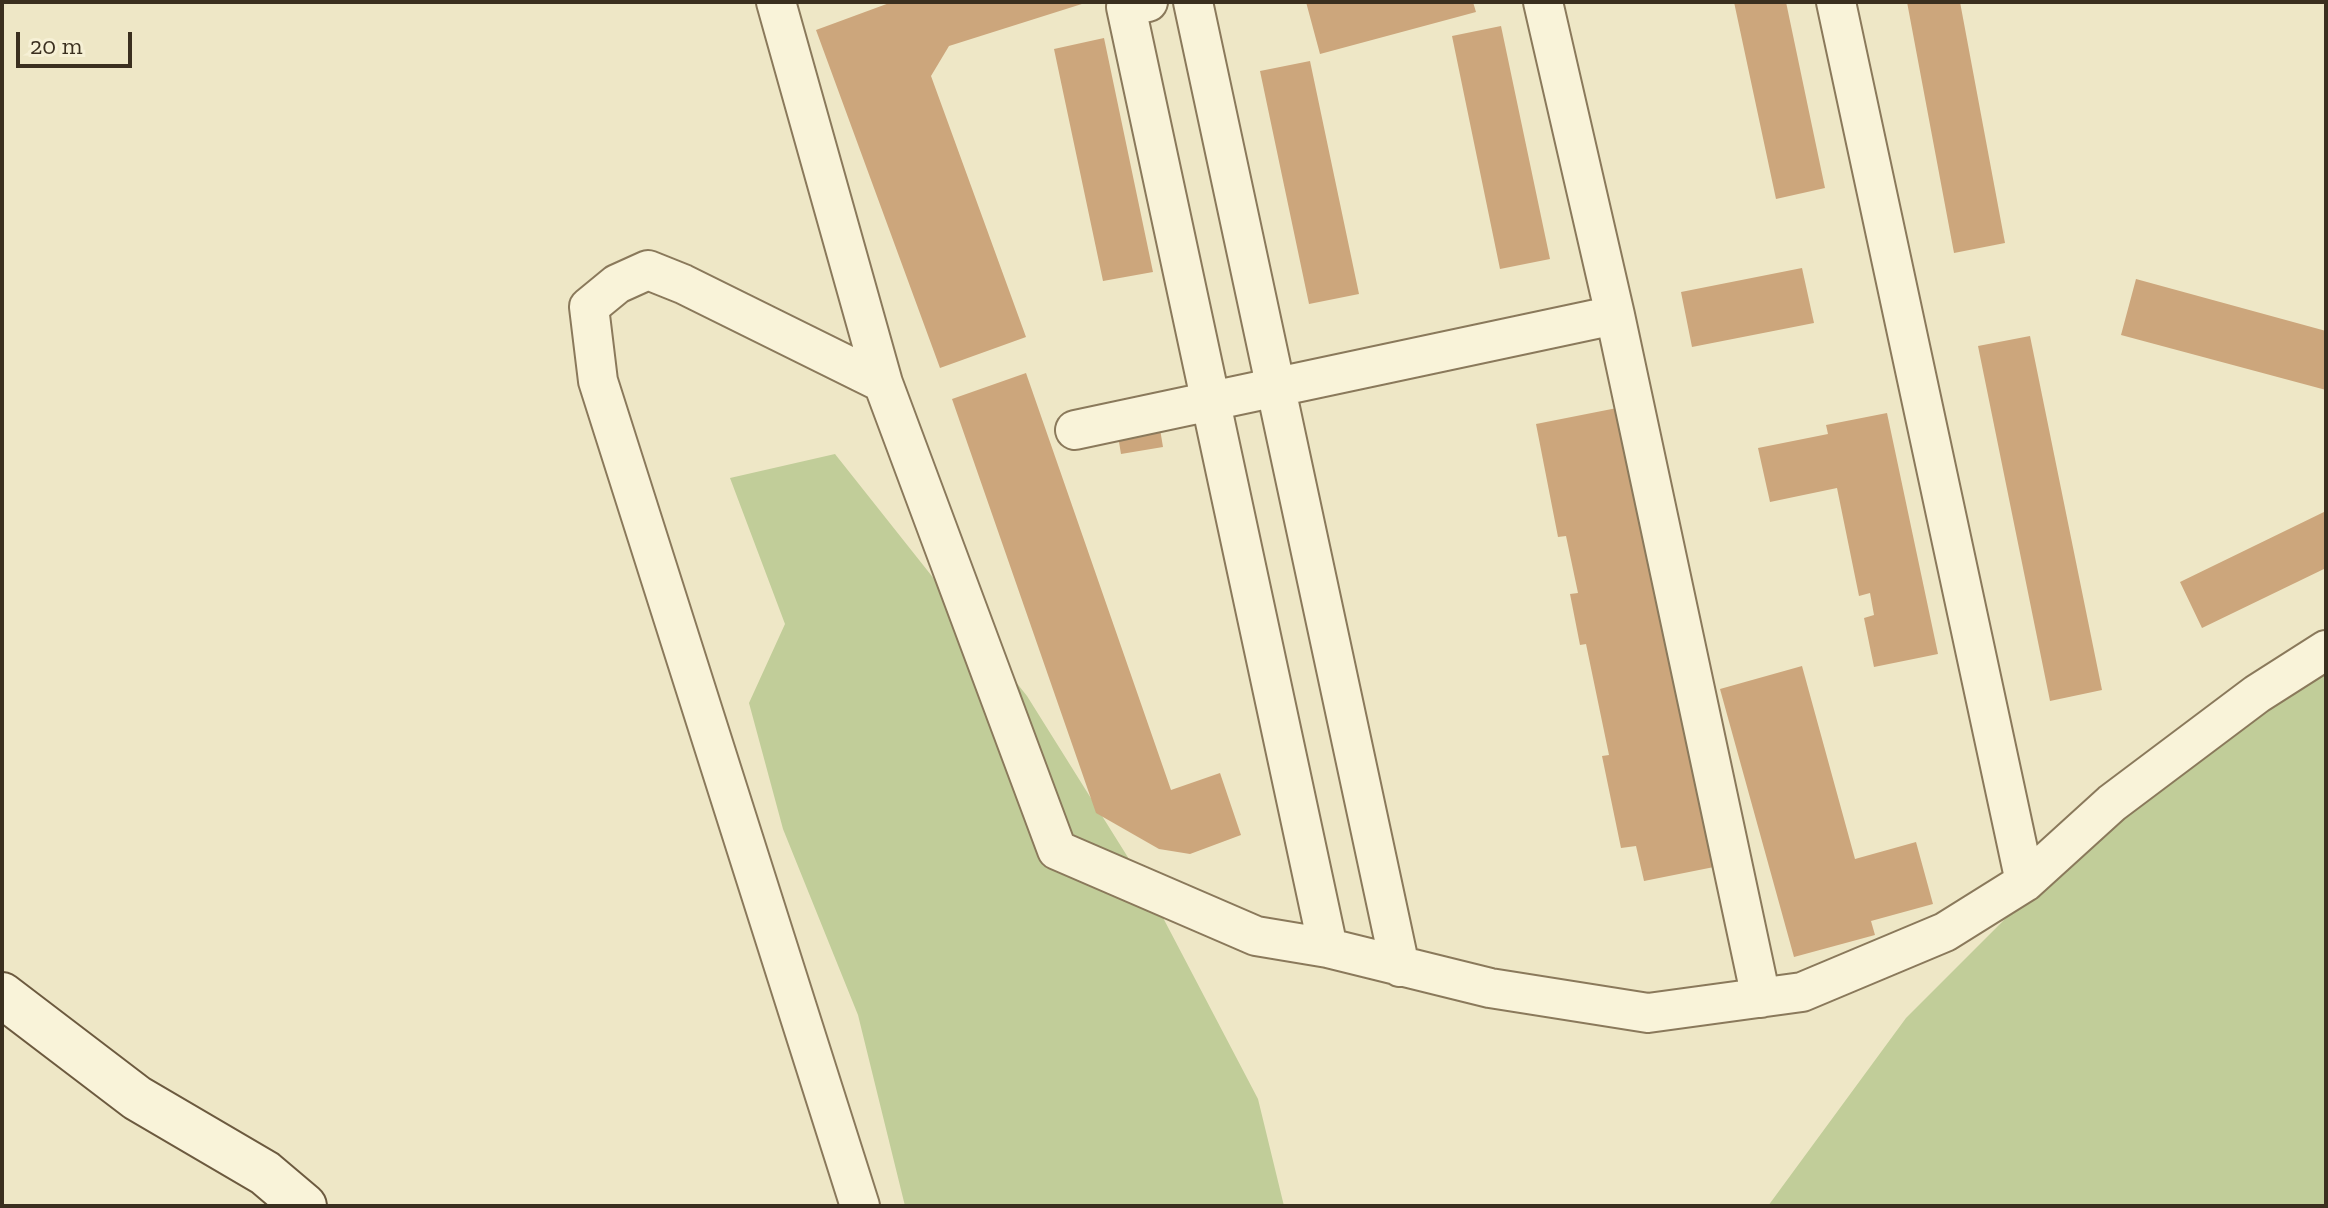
<!DOCTYPE html>
<html>
<head>
<meta charset="utf-8">
<style>
	body { margin:0 }
	#map { position:relative; width:2328px; height:1208px; overflow:hidden; background:#eee7c6; font-family:"Zilla Slab",serif }
	canvas { display:block }
	.frame { position:absolute; inset:0; border:4px solid #3a2f1f; pointer-events:none }
	.scale { position:absolute; left:16px; top:32px; width:116px; height:36px; box-sizing:border-box; border:4px solid #3a2f1f; border-top:0; padding-left:10px; font-size:24px; line-height:28px; white-space:nowrap; color:#3a2f1f; -webkit-text-stroke:6px #f6f0d5; paint-order:stroke }
</style>
</head>
<body>
<div id="map">
<canvas width="2328" height="1208"></canvas>
<div class="frame"></div>
<div class="scale">20 m</div>
</div>
<script>
const ctx = document.querySelector('canvas').getContext('2d');
ctx.lineJoin = 'round';
function paint(path, color) { ctx.fillStyle = color; ctx.fill(path, 'evenodd'); }
function strokePath(path, color, width, dash) { ctx.strokeStyle = color; ctx.lineWidth = width; ctx.lineCap = dash ? 'butt' : 'round'; ctx.setLineDash(dash || []); ctx.stroke(path); }
paint(new Path2D(`
	M835,454L1027,696L1149,891L1258,1099L1284,1206H905L858,1015L783,829L749,703L785,624L730,478Z
	M2326,670V1206H1768L1906,1018L2090,834L2241,726Z`), '#c1cd99');
paint(new Path2D(`
	M892,2L1085,3L949,46L931,76L1026,337L940,368L816,30Z
	M1306,2H1473L1476,12L1320,54Z
	M1734,2H1786L1825,188L1776,199Z
	M1907,2H1960L2005,243L1954,253Z
	M1501,26L1550,259L1500,269L1452,36Z
	M1104,38L1153,272L1103,281L1054,49Z
	M1310,61L1359,294L1309,304L1260,71Z
	M1802,268L1814,323L1692,347L1681,292Z
	M2136,279L2326,331V390L2121,335Z
	M2030,336L2102,690L2050,701L1978,346Z
	M1026,373L1171,790L1220,773L1241,835L1190,854L1159,849L1096,813L952,399Z
	M1622,407L1714,867L1644,881L1636,846L1621,848L1602,756L1609,755L1586,644L1580,645L1570,594L1578,593L1566,536L1558,537L1536,424Z
	M1887,413L1938,654L1874,667L1864,618L1874,615L1870,593L1859,596L1837,488L1770,502L1758,448L1828,434L1826,425Z
	M1158,417L1163,447L1121,454L1116,424Z
	M2326,511V568L2202,628L2180,582Z
	M1802,666L1855,859L1916,842L1933,904L1871,921L1875,935L1794,957L1720,689Z`), '#cca67c');
const street = new Path2D(`
	M776,2L883,383L1057,850L1256,936L1328,948L1490,988L1648,1013L1802,992L1945,932L2025,882L2112,803L2257,694L2326,650
	M1148,2L1126,7L1328,948
	M1193,2L1400,967
	M1543,2L1615,315L1761,998
	M1836,2L2025,882
	M1075,430L1615,315
	M860,1206L598,381L589,307L617,284L648,270L683,284L883,383`);
const secondary = new Path2D(`
	M2,995L137,1098L265,1173L304,1206`);
strokePath(street, '#8a795b', 42);
strokePath(secondary, '#6c5a3f', 48);
strokePath(street, '#f9f3d9', 38);
strokePath(secondary, '#f9f3d9', 44);
</script>
</body>
</html>
